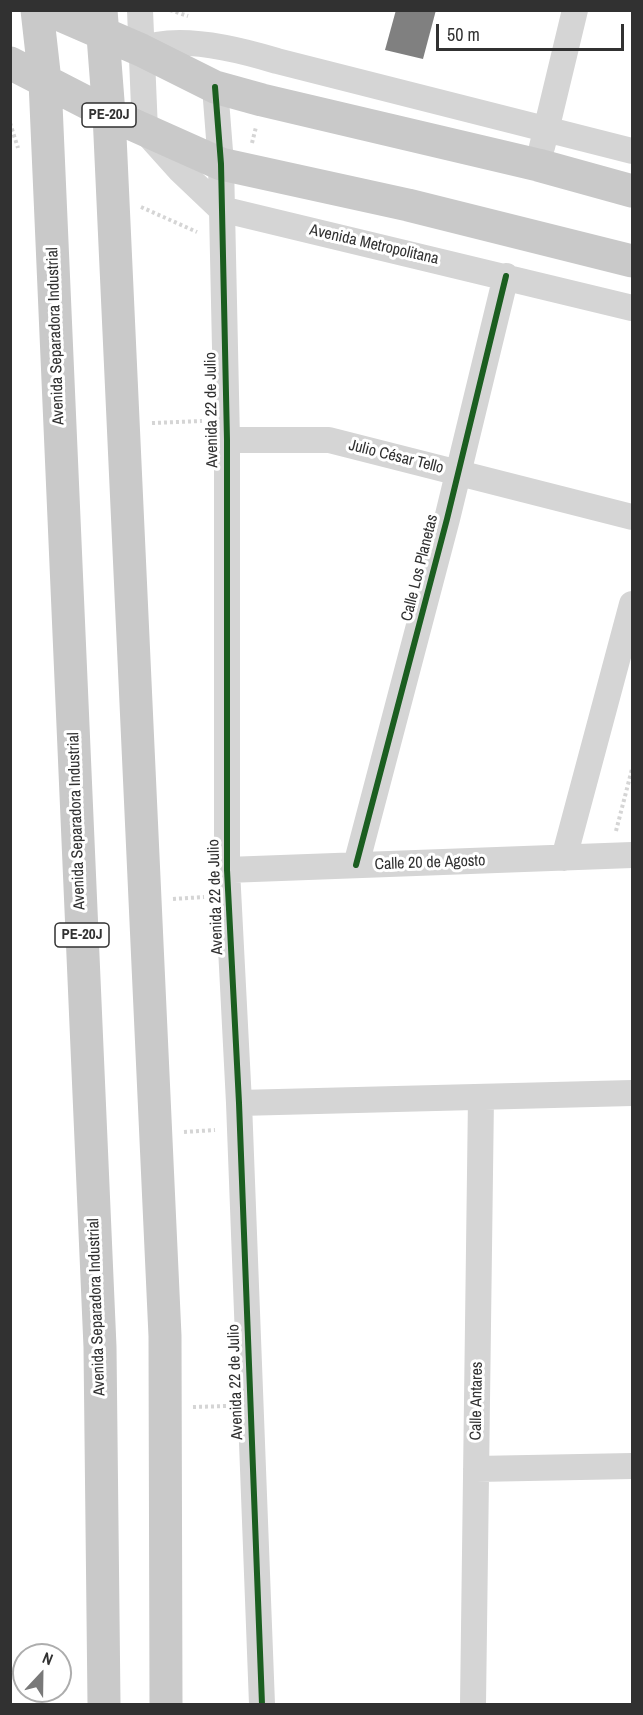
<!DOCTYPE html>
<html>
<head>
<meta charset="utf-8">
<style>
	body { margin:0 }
	#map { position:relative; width:643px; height:1715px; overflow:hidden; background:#fff; font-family:"Archivo Narrow",sans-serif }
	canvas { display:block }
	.frame { position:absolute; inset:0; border:12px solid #313131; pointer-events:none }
	.north { position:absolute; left:12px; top:1643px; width:60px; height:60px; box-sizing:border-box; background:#fff; border:2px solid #adadad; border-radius:50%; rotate:22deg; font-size:16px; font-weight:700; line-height:24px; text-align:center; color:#313131 }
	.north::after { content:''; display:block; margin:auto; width:21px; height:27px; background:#797979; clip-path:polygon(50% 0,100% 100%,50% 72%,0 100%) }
	.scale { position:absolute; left:436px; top:24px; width:188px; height:27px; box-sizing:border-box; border:3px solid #313131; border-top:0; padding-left:8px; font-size:18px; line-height:21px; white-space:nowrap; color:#313131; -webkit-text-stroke:4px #fff; paint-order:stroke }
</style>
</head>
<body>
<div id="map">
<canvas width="643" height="1715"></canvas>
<div class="frame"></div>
<div class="north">N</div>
<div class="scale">50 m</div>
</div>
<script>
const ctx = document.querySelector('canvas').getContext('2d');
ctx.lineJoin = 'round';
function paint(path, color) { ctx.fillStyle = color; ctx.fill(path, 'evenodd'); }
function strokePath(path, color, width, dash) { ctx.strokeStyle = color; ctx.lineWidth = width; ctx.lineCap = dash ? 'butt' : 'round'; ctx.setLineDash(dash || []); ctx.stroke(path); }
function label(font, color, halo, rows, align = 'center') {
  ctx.font = font + ' "Archivo Narrow",sans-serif'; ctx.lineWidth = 6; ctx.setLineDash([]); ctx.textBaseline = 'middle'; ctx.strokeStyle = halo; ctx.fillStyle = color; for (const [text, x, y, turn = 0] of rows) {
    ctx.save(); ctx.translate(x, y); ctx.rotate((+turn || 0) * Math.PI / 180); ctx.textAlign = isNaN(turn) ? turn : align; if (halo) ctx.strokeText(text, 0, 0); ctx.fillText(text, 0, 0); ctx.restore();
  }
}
paint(new Path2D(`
	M396,10H436L423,59L385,50Z`), '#808080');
strokePath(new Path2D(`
	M170,10L188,16
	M10,123L18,148
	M252,143L256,127
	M141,207L197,232
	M152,423L202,421
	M616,831L632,769
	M173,899L204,897
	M184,1132L215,1130
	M193,1407L227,1406`), '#d5d5d5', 4, [3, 3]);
strokePath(new Path2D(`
	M140,10L145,131L180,170L221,209L632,308
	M141,50C177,33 241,50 277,61L632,151
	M215,87L221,164L227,440V870L239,1103L262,1704
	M542,147L575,10
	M227,440H329L632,517
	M564,858L632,604
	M356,865L447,519L506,276
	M227,870L632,855
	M239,1103L632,1093
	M476,1469L632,1466
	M473,1704L481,1097`), '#d5d5d5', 26);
strokePath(new Path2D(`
	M37,10L45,81L100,1347L104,1704
	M49,10L141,50L215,87L262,100L538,165L632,191
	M101,10L109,114L165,1336L166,1704
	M10,63L109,114L221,164L408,205L632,261`), '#c9c9c9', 33);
strokePath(new Path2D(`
	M215,87L221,164L227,440V870L239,1103L262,1704
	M356,865L447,519L506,276`), '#1b5e20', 6);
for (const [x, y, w] of [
	[109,115,54],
	[82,935,54]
]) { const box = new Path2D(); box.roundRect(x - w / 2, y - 12, w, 24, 4.5); ctx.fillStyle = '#fff'; ctx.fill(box); strokePath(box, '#313131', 1.5); }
label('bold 15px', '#313131', null, [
	["PE-20J",109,115],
	["PE-20J",82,935]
]);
label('16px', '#313131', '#fff', [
	["Avenida Metropolitana",374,245,13],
	["Avenida Separadora Industrial",56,336,-92],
	["Avenida 22 de Julio",212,410,-91],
	["Julio César Tello",396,457,14],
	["Calle Los Planetas",420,568,-76],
	["Avenida Separadora Industrial",77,821,-92],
	["Calle 20 de Agosto",430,863,-2],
	["Avenida 22 de Julio",216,897,-92],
	["Avenida Separadora Industrial",97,1307,-92],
	["Avenida 22 de Julio",236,1382,-92],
	["Calle Antares",477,1401,-89]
]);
</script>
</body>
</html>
